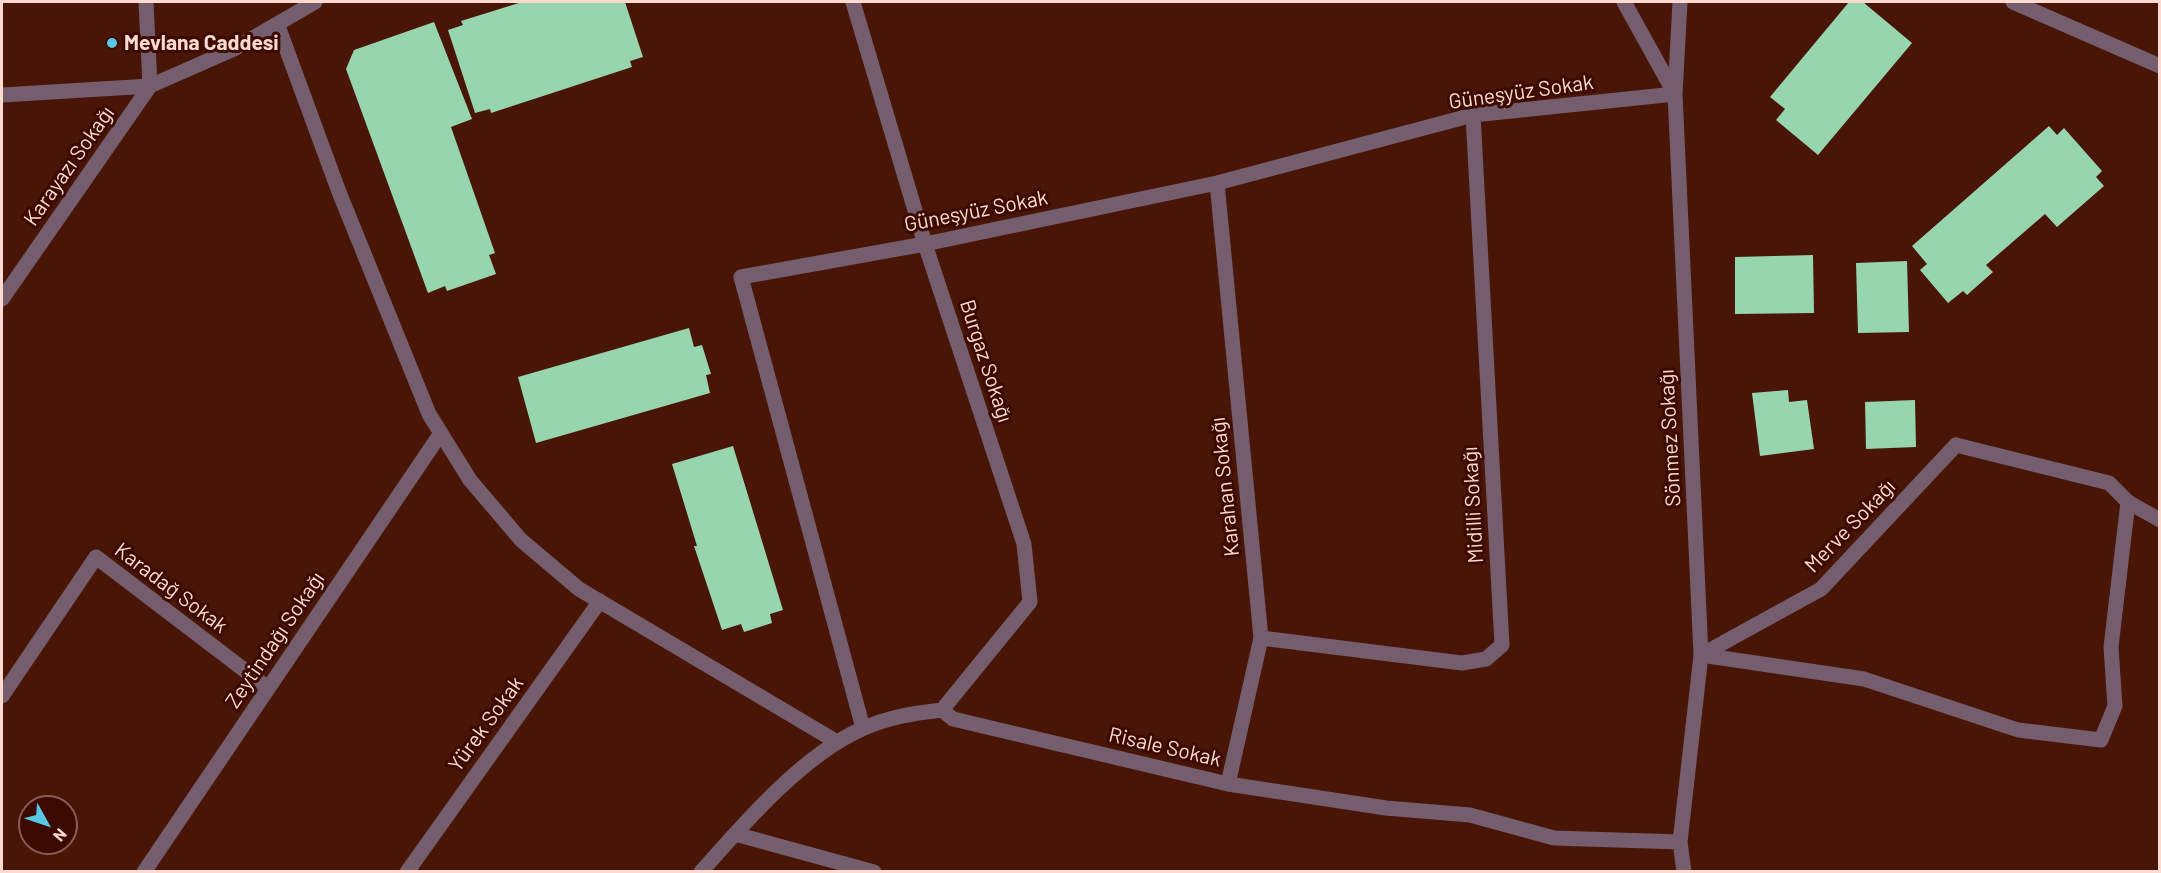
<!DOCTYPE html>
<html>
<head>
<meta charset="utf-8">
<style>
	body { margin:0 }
	#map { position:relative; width:2161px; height:873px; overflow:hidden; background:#491507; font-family:Barlow,sans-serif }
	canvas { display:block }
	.frame { position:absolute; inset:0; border:3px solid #fcdad0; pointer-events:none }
	.north { position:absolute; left:18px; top:795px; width:60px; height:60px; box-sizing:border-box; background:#3d0a00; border:2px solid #895d53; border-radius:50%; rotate:130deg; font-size:16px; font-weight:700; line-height:24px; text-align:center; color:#fcdad0 }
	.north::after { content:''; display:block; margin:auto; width:21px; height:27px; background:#58c8e4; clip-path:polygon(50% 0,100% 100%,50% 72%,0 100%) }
</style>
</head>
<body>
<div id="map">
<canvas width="2161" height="873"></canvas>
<div class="frame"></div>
<div class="north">N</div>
</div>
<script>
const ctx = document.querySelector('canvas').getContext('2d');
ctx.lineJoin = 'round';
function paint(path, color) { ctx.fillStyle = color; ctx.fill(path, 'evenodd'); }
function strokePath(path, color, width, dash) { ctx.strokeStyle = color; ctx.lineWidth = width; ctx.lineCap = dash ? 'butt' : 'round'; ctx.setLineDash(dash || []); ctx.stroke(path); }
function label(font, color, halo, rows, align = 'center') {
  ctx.font = font + ' Barlow,sans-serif'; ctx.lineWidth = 6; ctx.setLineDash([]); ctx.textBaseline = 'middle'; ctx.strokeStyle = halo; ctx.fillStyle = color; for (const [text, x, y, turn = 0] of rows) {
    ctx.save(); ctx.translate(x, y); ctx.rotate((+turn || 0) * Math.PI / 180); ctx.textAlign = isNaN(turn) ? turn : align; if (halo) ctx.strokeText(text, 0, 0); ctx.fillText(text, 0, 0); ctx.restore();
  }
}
paint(new Path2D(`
	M522,2H625L643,57L630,61L632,67L491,113L490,109L475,113L448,30L463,25L461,21Z
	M1849,2H1863L1912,43L1818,155L1776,120L1785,109L1770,97Z
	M434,22L472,119L451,127L495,253L489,255L496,274L447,291L445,286L428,293L346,69L354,50Z
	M2049,126L2057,135L2064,128L2102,171L2096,177L2104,186L2057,227L2045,214L1986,265L1993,272L1967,295L1963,291L1948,303L1920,270L1927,264L1912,246Z
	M1813,255L1814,313L1735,314V257Z
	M1907,261L1909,332L1858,333L1856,263Z
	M689,328L694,347L702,345L711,374L706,375L710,393L536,443L518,377Z
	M1788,390L1789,402L1807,400L1814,449L1760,456L1752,393Z
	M1915,400L1916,447L1866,449L1865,402Z
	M733,446L783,610L770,614L772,623L744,632L741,624L722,630L694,546H697L672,464Z`), '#97d5ae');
strokePath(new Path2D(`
	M1701,655L1864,679L2018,730L2101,740L2115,706L2111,647L2128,502L2109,483L1956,445`), '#745e6e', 15);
strokePath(new Path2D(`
	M853,2L925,244L1024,544L1030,602L942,710
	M1680,2L1675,94L1701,655L1680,842L1684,872
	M2013,2L2160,66
	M278,26L339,192L429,414L470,480L521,540L579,589L837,742
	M2,95L150,86L234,49L315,2
	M1217,183L1261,638L1228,784
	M2,299L150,86L146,2
	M2128,502L2160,520
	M1261,638L1462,663L1486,659L1502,645L1473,115
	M1701,655L1821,589L1956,445
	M2,696L96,557L268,688
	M863,728L741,277L925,244L1217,183L1473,115L1675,94L1624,2
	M735,834L874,872
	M144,872L441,433
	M407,872L600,601
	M701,872C743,824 804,754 862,729C888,717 915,713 942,710L953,719L1228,784L1386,808L1470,815L1554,838L1680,842`), '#745e6e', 15);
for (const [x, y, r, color] of [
	[112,43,6,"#58c8e4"]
]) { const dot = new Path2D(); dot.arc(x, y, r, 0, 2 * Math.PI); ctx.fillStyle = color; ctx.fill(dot); strokePath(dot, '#3d0a00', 2); }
label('bold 21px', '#fcdad0', '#3d0a00', [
	["Mevlana Caddesi",124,43]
], 'left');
label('21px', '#fcdad0', '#3d0a00', [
	["Güneşyüz Sokak",1521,92,-8],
	["Karayazı Sokağı",69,166,-55],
	["Güneşyüz Sokak",976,211,-11],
	["Burgaz Sokağı",986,361,72],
	["Sönmez Sokağı",1670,438,-93],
	["Karahan Sokağı",1225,487,-96],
	["Midilli Sokağı",1473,505,-93],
	["Merve Sokağı",1850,526,-46],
	["Karadağ Sokak",171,588,37],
	["Zeytindağı Sokağı",275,640,-56],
	["Yürek Sokak",486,724,-54],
	["Risale Sokak",1165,747,13]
]);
</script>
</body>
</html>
